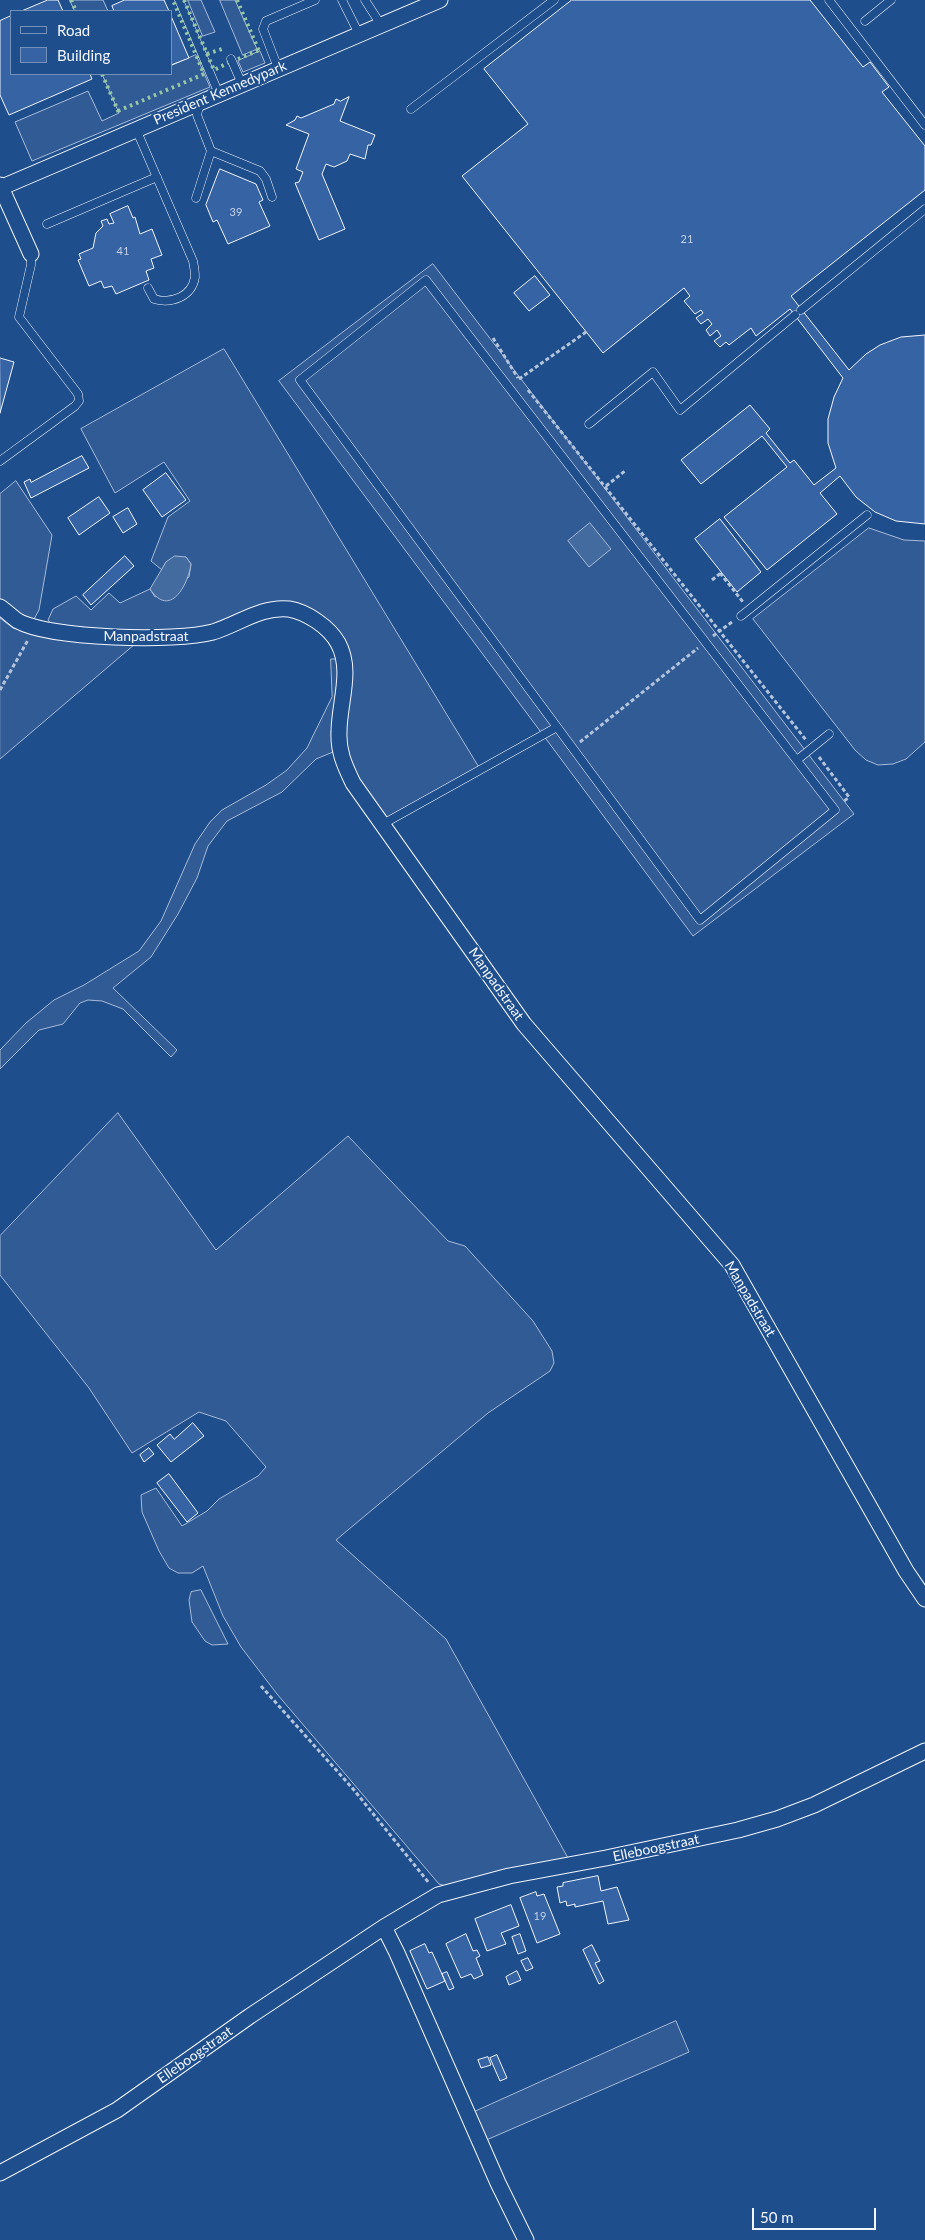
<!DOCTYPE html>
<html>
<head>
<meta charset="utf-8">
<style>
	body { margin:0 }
	#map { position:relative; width:925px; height:2240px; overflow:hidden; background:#1f4e8c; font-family:Lato,sans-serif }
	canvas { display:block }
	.legend { position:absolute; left:10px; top:10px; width:162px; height:65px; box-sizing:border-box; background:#1f4e8c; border:1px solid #7391ba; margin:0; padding:6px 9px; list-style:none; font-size:15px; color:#f2f6ff }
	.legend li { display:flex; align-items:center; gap:10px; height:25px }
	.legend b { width:25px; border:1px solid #7391ba }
	.scale { position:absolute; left:752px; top:2208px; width:124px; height:22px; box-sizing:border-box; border:2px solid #f2f6ff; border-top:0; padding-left:6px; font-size:15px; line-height:18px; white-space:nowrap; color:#f2f6ff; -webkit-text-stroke:4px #1f4e8c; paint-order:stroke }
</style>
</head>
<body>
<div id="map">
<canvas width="925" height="2240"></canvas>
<ul class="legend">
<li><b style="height:6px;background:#1f4e8c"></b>Road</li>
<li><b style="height:14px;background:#3563a3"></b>Building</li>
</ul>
<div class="scale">50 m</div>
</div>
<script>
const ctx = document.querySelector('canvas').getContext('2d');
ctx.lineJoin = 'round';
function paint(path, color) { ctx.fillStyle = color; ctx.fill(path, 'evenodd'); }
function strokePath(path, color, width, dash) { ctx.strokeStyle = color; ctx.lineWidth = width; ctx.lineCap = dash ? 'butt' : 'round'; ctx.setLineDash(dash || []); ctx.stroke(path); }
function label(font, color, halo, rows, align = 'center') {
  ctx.font = font + ' Lato,sans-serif'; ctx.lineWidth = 4; ctx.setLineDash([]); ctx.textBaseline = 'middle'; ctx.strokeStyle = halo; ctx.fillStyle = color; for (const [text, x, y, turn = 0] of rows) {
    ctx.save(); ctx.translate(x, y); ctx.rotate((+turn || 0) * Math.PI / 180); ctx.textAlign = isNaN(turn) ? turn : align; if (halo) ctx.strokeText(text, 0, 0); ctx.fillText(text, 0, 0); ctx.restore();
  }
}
const built = new Path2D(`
	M70,0H103L108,11H75Z
	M188,0H201L215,32L203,36Z
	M220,0H235L257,49L243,55Z
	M260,51L265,63L243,72L238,61Z
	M196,55L210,87L32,161L15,122L88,91L102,121L119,113L102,74H171V66Z
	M433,264L854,814L693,936L279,381Z
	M224,349L480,769L388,822L359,783L345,753L348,655L295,606L215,625L172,633L129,632L51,624L48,620L53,609L76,596L91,610L109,593L120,603L150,589L155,597L189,577L191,564L186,557L166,562L162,570L151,561L168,517L190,501L164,462L115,493L81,429Z
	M16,481L52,535L39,610L33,621L23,617L0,601V494Z
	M869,528L904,540L925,541V742L906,759L893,764L878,765L866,760L855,750L753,619Z
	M0,618L13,628L47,636L135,644L0,759Z
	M331,659H337L339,666L333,752L316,759L282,792L227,821L208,846L197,878L178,914L151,957L113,988L177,1050L171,1057L123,1009L102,1001L88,1000L80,1003L63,1024L39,1030L0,1069V1050L26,1023L54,1000L84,985L139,951L161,921L195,844L210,822L222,810L266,785L287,770L307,748L332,697Z
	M118,1113L216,1250L348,1136L448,1241L465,1246L533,1321L552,1351L554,1363L550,1371L488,1413L336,1540L446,1639L568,1858L449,1887L439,1884L277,1694L241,1647L223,1616L203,1566L192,1573H178L169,1568L159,1551L142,1512L141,1495L156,1488L182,1526L207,1511L219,1499L258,1476L266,1467L226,1421L199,1412L132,1453L89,1388L0,1275V1236Z
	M201,1590L228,1644L212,1645L205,1641L192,1622L189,1600L191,1592Z
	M676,2021L689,2052L484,2141L472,2113Z`);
paint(built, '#305b95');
strokePath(built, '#a8bbd7', 1);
const water = new Path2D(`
	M590,523L611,549L589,567L568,541Z
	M175,556L186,557L191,564C188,585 170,619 150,589L166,562Z`);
paint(water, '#446ba0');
strokePath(water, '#a8bbd7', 1);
const building = new Path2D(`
	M48,0H58L63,11H22Z
	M125,0H164L169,11H114L112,6Z
	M572,0H810L863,67L870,62L889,87L882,92L925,146V190L791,296L849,370L866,354L880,345L901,337L925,335V524L896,521L875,512L856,497L840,476L820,493L837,514L767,570L724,517L787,467L762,436L701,484L681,460L750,405L770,429L766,433L790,463L794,460L814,485L836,468L828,443V419L834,397L843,378L790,309L756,336L751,328L729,345L726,342L720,347L714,341L721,336L717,330L710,336L706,330L712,324L708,319L701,324L696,318L703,313L701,310L695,314L684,301L690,296L684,288L603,353L462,176L528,124L484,69Z
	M11,16V74H90L92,79L9,115L0,95V21Z
	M171,16L189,58L171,65Z
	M349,97L340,121L375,135L371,145H368L365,159L350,154L347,161L334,167L326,164L322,174L345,229L319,240L295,183L299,182L303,172L296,169L309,134L286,125L295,120L297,116L301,118L334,104L336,99L340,101Z
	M220,169L256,184L263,200L259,202L270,226L228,244L217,220L213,222L206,205Z
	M128,206L133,218L135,217L140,234L152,229L162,255L151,259L154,268L146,271L149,280L116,294L112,286L104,288L101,281L89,286L78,260L81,259L79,254L93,248L96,233L103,226L101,221L107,219L109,224L114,223L110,214Z
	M535,276L550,295L529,311L514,293Z
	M0,358L14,362L0,413Z
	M82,456L89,468L31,498L24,482L30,479L31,482Z
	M166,473L186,500L162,517L143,490Z
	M99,497L110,513L79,535L68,518Z
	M128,508L137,524L123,533L113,517Z
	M720,519L761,572L737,592L695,539Z
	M125,556L134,566L91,605L83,595Z
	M193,1423L204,1436L171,1462L157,1445L170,1434L174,1439Z
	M149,1448L154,1454L144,1462L140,1455Z
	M169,1474L198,1513L187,1522L157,1483Z
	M598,1876L601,1891L617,1887L629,1920L608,1924L603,1901L575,1907V1904L567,1906L566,1901L560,1903L557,1887L563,1886V1883Z
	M536,1892L537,1896L544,1894L560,1934L537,1943L520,1898Z
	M511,1905L519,1926L501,1933L506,1944L487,1951L475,1919Z
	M466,1934L473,1951L477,1950L480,1956L476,1958L483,1975L474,1979L471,1974L461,1978L446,1944Z
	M520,1934L526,1951L518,1954L512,1937Z
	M425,1944L429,1953L432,1952L445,1981L427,1989L410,1951Z
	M592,1945L600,1961L595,1963L604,1981L599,1984L583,1950Z
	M528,1958L533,1968L526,1971L521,1961Z
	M517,1971L521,1980L509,1985L506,1977Z
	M447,1972L454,1988L449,1990L442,1974Z
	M497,2055L507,2078L500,2081L490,2058Z
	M488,2057L491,2065L481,2068L478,2060Z`);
paint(building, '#3563a3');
strokePath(building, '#f2f6ff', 1);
const service = new Path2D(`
	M179,0L219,94
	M342,0L359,34
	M365,0L381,25
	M829,0L925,125
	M865,21L891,0
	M231,59L242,84
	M278,68L263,29L266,21L315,0
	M200,103L197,115L211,151L260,171L266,179L272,197
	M411,109L554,0
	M136,129L193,261C194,266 195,272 195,277C192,297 171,304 154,299L148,288
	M196,198L211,151
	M47,224L157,177
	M426,280L835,810L700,920L300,380Z
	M801,310L925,209
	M589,424L653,372L680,410L795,315
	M0,461L75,406L79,401L78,394L19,317L31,265V254
	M741,616L867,515
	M797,760L829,734
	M383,824L557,727`);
const minor = new Path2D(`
	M0,185L31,254
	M0,188L440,0
	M0,607C6,611 12,617 18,621C51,639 176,642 213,632C239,624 261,606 289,609C307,612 329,627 338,643C353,670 339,703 339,732C338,752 345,766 353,783L524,1024L732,1265L906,1571L925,1599
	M384,1927L397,1953L498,2183L526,2240
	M0,2173L117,2110L250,2016L384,1927L438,1895L509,1876L606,1858L738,1830L777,1819L814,1805L925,1751`);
strokePath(service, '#f2f6ff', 9);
strokePath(minor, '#f2f6ff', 17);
strokePath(new Path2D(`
	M493,338L518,378
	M519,379L586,332
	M528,390L806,740
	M606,486L625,471
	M720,573L743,602
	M712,580L721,573
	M713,636L732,622
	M0,690L28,640
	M580,742L698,648
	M819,757L849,797L843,802
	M261,1686L354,1790L429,1883`), '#b3c4dc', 3, [4, 2.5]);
strokePath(service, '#1f4e8c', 8);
strokePath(minor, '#1f4e8c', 15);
strokePath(new Path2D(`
	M71,0L76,11
	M184,0L214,70L228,63
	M237,0L259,51
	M207,54L222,49
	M238,59L259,50
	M102,74L119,113
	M118,111L204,74L173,0`), '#97c8a6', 4, [2.5, 4]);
label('11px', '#c3d1e8', null, [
	["39",236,212],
	["21",687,239],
	["41",123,251],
	["19",540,1916]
]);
label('14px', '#f2f6ff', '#1f4e8c', [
	["President Kennedypark",220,93,-23],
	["Manpadstraat",146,636],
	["Manpadstraat",496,984,55],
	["Manpadstraat",750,1299,59],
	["Elleboogstraat",656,1848,-12],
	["Elleboogstraat",195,2055,-35]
]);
</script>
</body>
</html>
